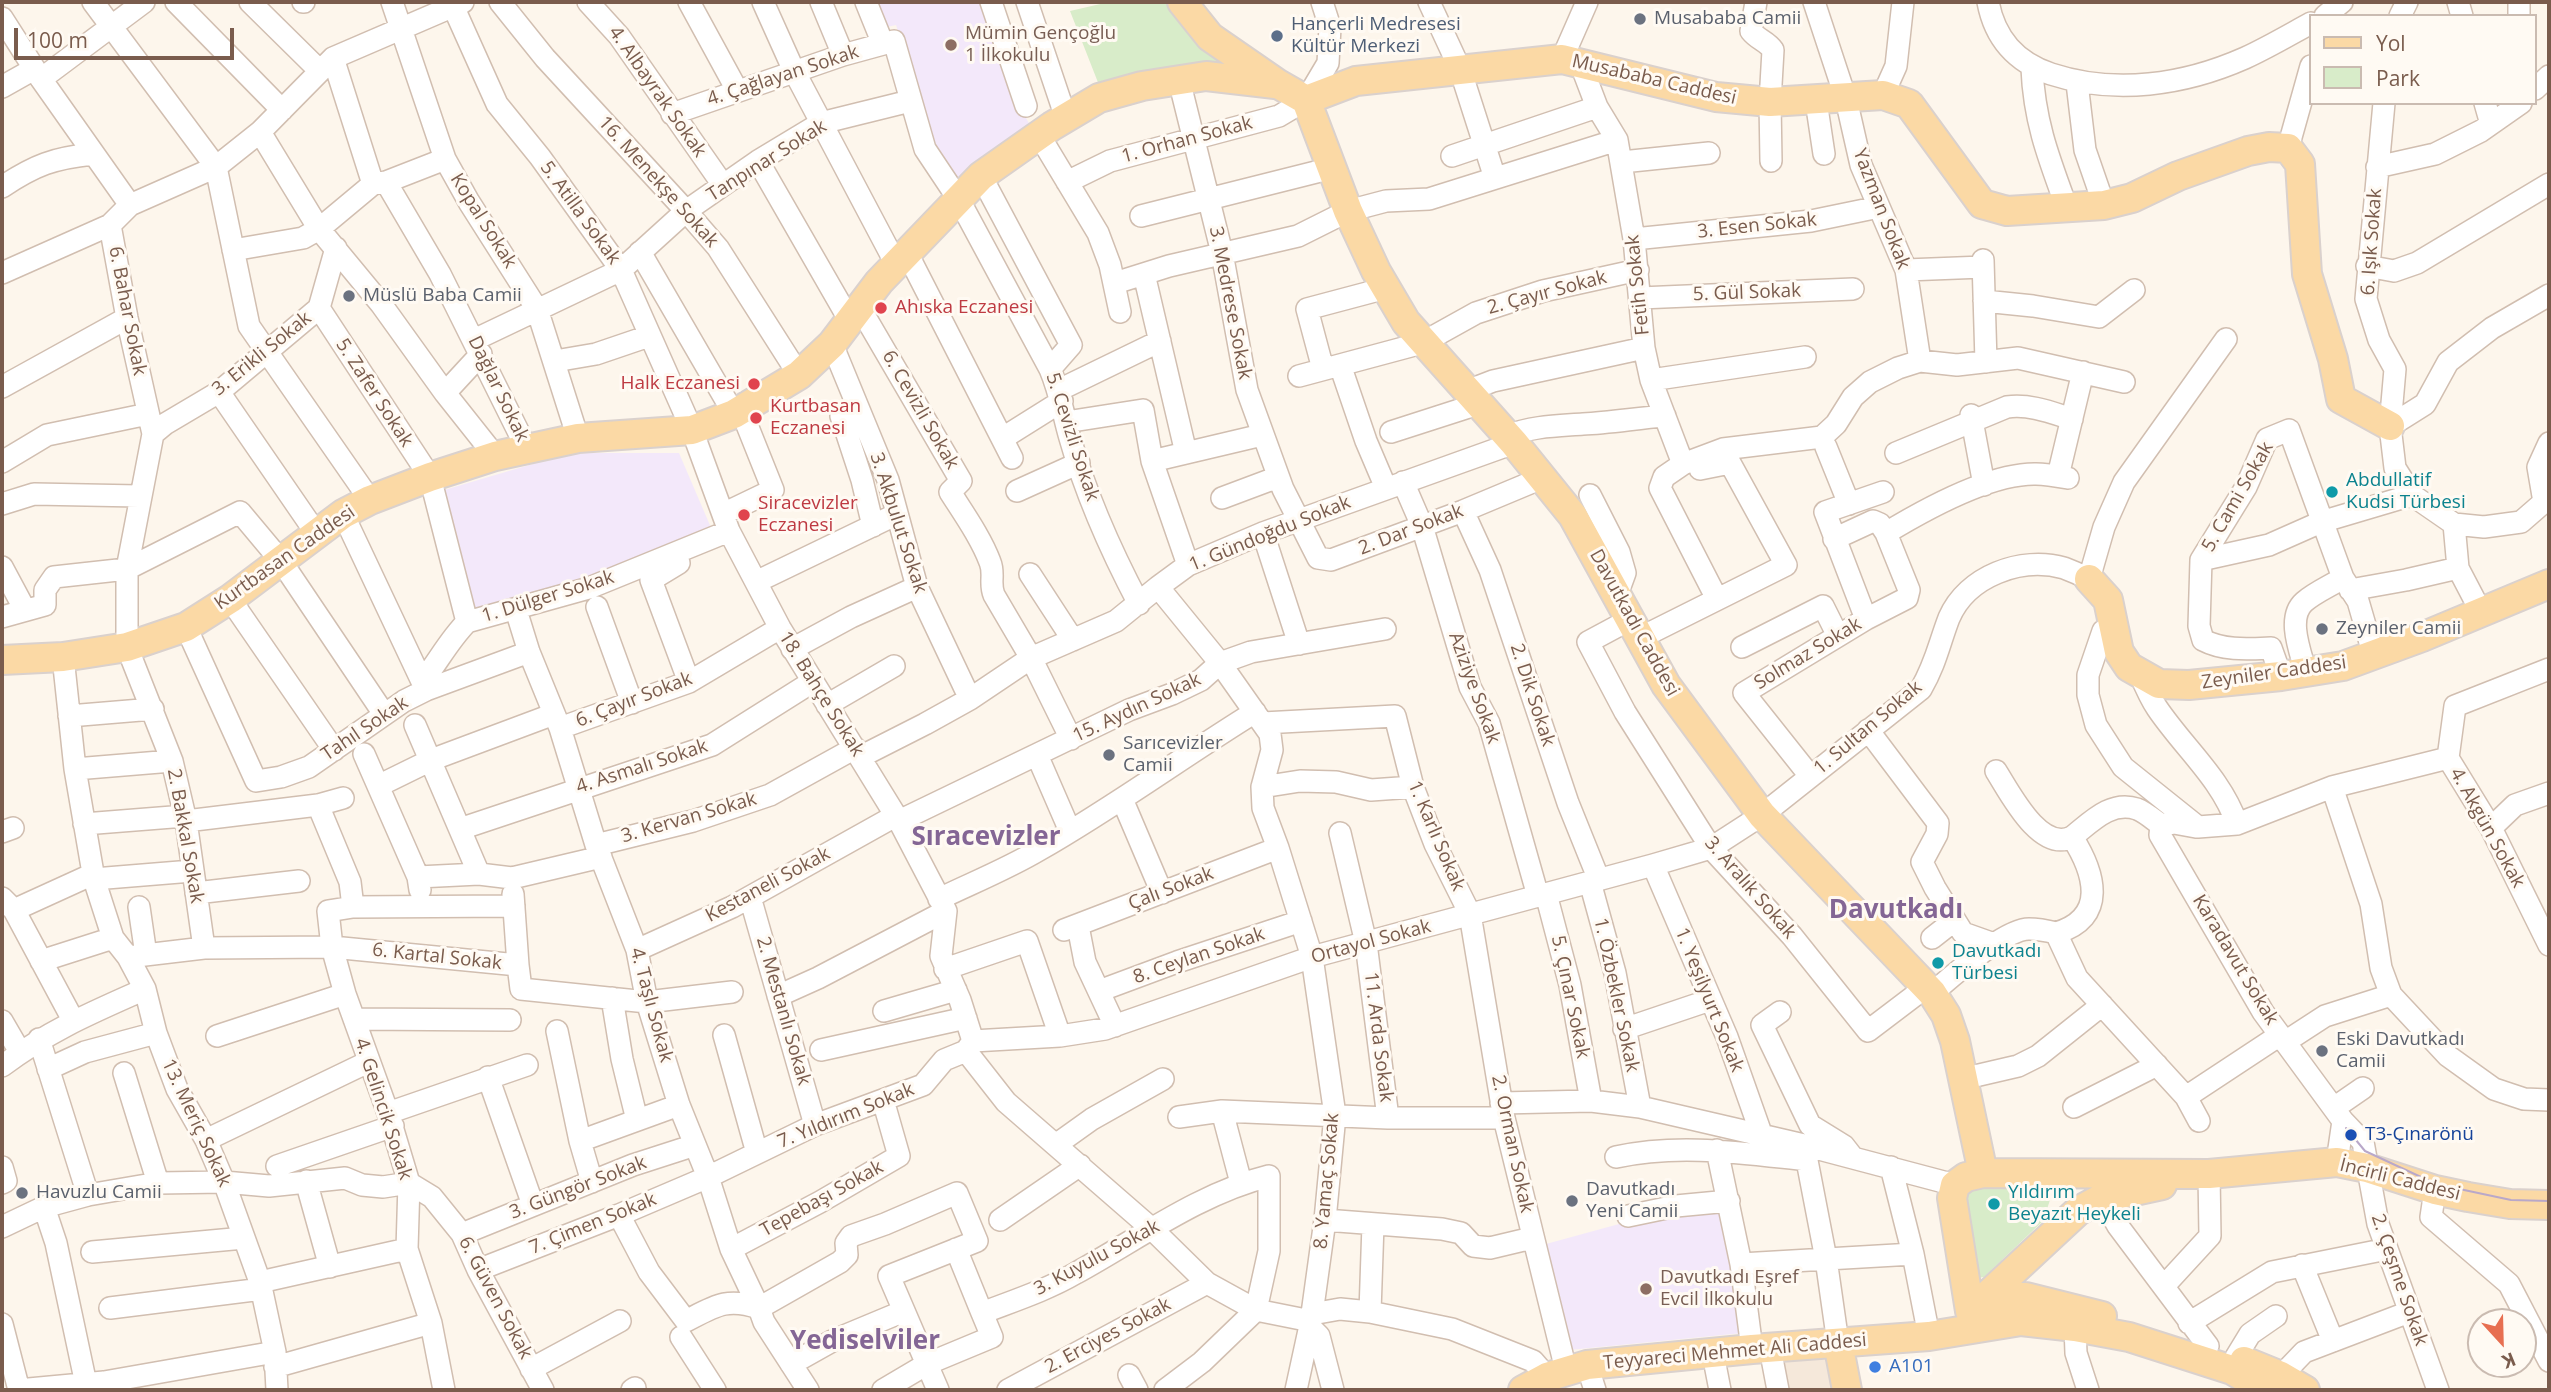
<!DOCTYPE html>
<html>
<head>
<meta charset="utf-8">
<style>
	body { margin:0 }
	#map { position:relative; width:2551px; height:1392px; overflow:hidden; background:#fdf6ec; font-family:"Open Sans",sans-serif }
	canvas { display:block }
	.frame { position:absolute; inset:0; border:4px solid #7a5c4d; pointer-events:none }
	.legend { position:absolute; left:2309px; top:14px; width:228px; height:91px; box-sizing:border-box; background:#fffaf3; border:2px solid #cabbb1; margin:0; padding:9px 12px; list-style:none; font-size:21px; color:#7a5c4d }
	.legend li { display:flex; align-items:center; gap:14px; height:35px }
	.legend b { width:35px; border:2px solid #cabbb1 }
	.north { position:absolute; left:2467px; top:1308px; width:70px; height:70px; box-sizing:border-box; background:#fffaf3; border:2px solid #cabbb1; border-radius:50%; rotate:158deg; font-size:19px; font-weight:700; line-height:28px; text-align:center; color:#7a5c4d }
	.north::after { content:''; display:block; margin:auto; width:24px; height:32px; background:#e76f51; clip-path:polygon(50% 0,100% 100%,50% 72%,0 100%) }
	.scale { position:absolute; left:14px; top:28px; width:220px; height:32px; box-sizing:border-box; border:4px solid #7a5c4d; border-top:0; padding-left:9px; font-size:21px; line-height:24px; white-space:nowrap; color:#7a5c4d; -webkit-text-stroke:5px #fffaf3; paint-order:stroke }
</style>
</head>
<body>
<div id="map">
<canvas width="2551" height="1392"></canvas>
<div class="frame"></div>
<ul class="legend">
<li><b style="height:9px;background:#fbd9a5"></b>Yol</li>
<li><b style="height:19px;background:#d8ecc9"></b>Park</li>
</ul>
<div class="north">K</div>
<div class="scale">100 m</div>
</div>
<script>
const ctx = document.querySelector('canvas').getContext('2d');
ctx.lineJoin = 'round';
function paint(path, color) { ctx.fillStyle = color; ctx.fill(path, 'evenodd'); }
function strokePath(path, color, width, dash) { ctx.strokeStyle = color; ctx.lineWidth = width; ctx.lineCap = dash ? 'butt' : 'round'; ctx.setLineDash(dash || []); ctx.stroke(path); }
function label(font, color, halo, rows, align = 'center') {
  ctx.font = font + ' "Open Sans",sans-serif'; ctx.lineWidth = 6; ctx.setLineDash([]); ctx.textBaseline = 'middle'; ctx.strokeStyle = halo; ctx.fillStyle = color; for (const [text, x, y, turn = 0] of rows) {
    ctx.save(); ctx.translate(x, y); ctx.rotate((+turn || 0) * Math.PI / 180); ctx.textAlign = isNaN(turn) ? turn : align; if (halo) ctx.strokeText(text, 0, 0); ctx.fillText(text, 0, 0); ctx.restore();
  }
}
paint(new Path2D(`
	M1828,1355L1835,1390H1783L1776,1359Z`), '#f5e8da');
paint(new Path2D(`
	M872,2H986L1014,97L1030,125L959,179L935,143L896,25L882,28Z
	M570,453H679L712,530L612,570L475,614L441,491Z
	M1725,1206L1743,1333L1569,1350L1546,1244L1630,1221Z`), '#f3e8fa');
paint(new Path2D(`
	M1109,2H1173L1240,71L1099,85L1070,11Z
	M2030,1177L2052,1194L2043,1221L1984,1277L1969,1279L1962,1191Z`), '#d8ecc9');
const minor = new Path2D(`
	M93,2L216,167L249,326L370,500
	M176,2L282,110
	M250,2L320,71
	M303,2H304
	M392,2L445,159L469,202L537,309L578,438
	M500,2L545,58L686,211L718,248L799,375
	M588,2L619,36L723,185
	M689,2L737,90
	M763,2L794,71L896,264
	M821,2L843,55
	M866,2L883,44
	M991,2L1026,106
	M1027,2L1066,118
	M1429,2L1460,69L1495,178
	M1756,2L1751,31C1758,40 1767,41 1773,50L1770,102L1771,161
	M1814,2L1846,99L1861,165L1906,270L1920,361
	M1988,2C1995,39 2016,62 2051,74C2115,95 2184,85 2245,58C2267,48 2289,35 2311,23
	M2458,2L2462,16
	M2519,2V16
	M453,6L497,104L540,157L621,270L692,430L729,531L780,628L899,821L946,911L941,956L960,1000L973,1041
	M2325,16L2342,2
	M2400,16L2407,2
	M2,18L41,79L130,205
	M333,58L373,184
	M1562,59L1587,2
	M1581,65L1597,107L1617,140L1634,239L1644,348L1651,380L1683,464
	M2032,68C2034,121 2049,159 2067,208
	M41,79L144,2
	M1179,80L1222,253L1247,390L1283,489L1318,558L1331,560L1463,511L1542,478
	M2077,83L2085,150L2104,205
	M2,87L34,69
	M2535,89L2549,76
	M1883,95L1896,66L1903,2
	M1816,101L1824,154
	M2384,103L2366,299L2379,340L2395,369L2390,426L2395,468L2412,495
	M2485,103L2491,124
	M672,114L843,55L894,41L925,149L959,200L1050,369C1060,392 1063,414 1070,438C1086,495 1111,551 1139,604
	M260,132L319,229L381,304L445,393L495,456
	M1039,135L1098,233L1110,265L1120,312
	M2288,148L2311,66
	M1452,156L1597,107
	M758,161L850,321
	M1622,162L1709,153
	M2377,167L2435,154L2481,131L2521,103
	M981,176L1071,345L1050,369
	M386,182L440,274L527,449
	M1067,182L1110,161L1279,116L1306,100L1328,63L1330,27L1322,2
	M2,187C35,165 54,158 93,154
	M1141,216L1332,168
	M1634,239L1811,221L1879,207
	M233,250L303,238L319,229L373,184L386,182L445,159
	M640,252L734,414
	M907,253L1012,458
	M1983,260L1986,362
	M2367,266L2394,271L2417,263L2549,184
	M1906,270L1983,267
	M2,273L110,225
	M1144,274L1186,453
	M1115,283L1169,266L1298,236L1348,211L1386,201L1429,199L1617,140
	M1640,298L1853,289
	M1984,301L2033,306L2099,317L2134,290
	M319,308L430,477L467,622L589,588L729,531
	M860,308L961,481L950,492C964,514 981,538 990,562C995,574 989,583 994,595L1031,658L1071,739
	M474,340L621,270L686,211L758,161L821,123L910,101
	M832,344L888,480L917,587L970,699
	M555,361L596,354L649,336
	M1340,365L1366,441L1386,488
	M1323,369L1307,309L1386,288
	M1299,376L1422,343L1476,313L1543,291L1638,270
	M1651,380L1805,357
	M2,387L127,318
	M1059,390L1160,341
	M1467,391L1493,381L1644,348
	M219,392L316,533
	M445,393L481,354
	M1971,415L1984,485
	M841,416L862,480L873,526
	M1066,422L1143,410L1152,461L1188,565
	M2390,426L2425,404L2448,362L2492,328L2549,295
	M1391,432L1478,404
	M153,434L165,424L219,392L319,308L336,248
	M1507,436C1533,426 1556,426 1583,424C1610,423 1637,418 1665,416
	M1003,438L1062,401
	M1826,447L1849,504
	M1896,453L2007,407C2030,404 2050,412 2072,419
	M1152,461L1262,435
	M2,462L47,435L148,414
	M2058,476L2083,372
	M1403,482L1422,526L1470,687L1489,723L1538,896
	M1017,491L1079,463
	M1590,495L1619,552L1625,573L1617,595
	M1222,498L1278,477
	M2,504L34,494L139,496
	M1463,511L1490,570L1568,803L1599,880
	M343,514L426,690
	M723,514L773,490L741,410
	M2454,524L2458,568L2481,612
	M1263,533L1299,644
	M1834,539L1873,521L1880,524L1886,533C1924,510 1990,473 2036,474C2046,474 2057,476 2068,478
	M2201,560L2269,545L2321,522L2412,495L2454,524L2484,527L2521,522L2544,502L2538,467L2549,443
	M679,563L651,580L689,682
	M2,567L25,610
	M1030,574L1073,640
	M756,582L897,514
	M1158,587L1220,663L1270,734L1272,750L1262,787L1263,808L1278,848L1312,957L1335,1115L1325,1220L1311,1321L1296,1390
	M2350,590L2406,580L2458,568
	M230,599L334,750
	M1717,599L1660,488L1664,477L1683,464L1723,449L1822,437L1836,424L1853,397L1870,382L1898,368L1920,361L1957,365L2018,358L2124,382
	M597,607L632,703
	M516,610L529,652L560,728L596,845L637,950L647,1002L679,1105L708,1177L731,1249L759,1308L764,1322L808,1390
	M2,617L45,605V590L54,577L127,569L240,512L281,561L384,714
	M1866,619L1825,512L1883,492
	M1629,620L1588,642L1625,712L1711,848L1792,936L1868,1031L1926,987
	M186,627L256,781L281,777L309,767L404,701L426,690L529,652
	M2103,631L2088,675V695L2096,725L2123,767L2198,827L2237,824L2332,787L2448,758
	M1638,639L1786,565L1730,463L1700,469
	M1742,647L1823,606L1838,636
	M792,649L851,617L917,587
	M63,657L75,769L94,879L113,938L128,957L145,989L156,1033L177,1089L206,1140L224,1182L260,1282L275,1352L277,1390
	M2549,669L2455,706L2448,758L2491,828L2549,945
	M2306,673C2301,653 2286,618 2304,602C2314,593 2330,586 2343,578
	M2140,674C2145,686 2150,698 2157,708C2184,748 2221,778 2237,824
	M2281,676L2271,648C2248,649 2224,651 2203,640L2199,626L2201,560L2246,487L2267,439L2289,430L2343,578L2358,601L2374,656
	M422,682C438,662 449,640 467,622
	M827,705L894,666
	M69,716L153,709
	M1263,723L1395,716L1413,787L1435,844L1470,914L1504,1118L1566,1370
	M415,725L479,874
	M560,728L689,682L780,628
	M1868,730L1938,823L1937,834L1922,862L1935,888L1963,933L1994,944
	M364,754L418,877L420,890
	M1037,755L1070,831
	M860,757L925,724L970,699L1031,658L1116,621L1158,587L1188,565L1263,533L1514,443
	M75,769L172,761
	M1996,771C2010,793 2040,853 2072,837
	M1810,776L1744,693L1866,619L1907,598L1909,590L1886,533
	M378,786L431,760L554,714
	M1262,787L1300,781L1336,782L1371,790L1413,787
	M2332,787L2371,904L2381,968L2391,995L2448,1056L2494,1089L2524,1099L2549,1100
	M1122,799L1162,893
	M318,805L350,882L353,907
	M186,821L318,805L343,798
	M899,821L1129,710L1172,694L1201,680L1220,663L1251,652L1385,629
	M84,824L185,816
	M2196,827L2174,823L2161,825L2160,835L2263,1012L2343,1121L2337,1162
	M2491,828L2515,805L2549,793
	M460,829L712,745L812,682
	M2,832L13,828
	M1340,833L1366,943L1388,1118
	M596,845L693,821L770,795L855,748
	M1653,865L1727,1037L1762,1136
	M418,877L479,874L512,878L601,857
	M94,879L192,871
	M1590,882L1615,973L1640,1107
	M196,893L299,881
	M513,894L518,965
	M1546,894L1570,985L1591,1101
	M750,897L815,1125
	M2,898L14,910L73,1020
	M939,899C972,883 1007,869 1039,850C1113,808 1182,757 1255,712
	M139,907L146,955
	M14,910L93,874
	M1078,926L1085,962L1115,1026
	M1064,930L1278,848
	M2056,933C2108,918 2095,873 2072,837C2091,822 2111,800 2137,809C2145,812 2154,820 2161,825
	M1932,938L1955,920
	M204,948L186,821L172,761L127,647V569L153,434L127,318L110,225L130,205L216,167L260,132L333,58L463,2
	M637,950L732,907L895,816
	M128,957L204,948L332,947L518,965L521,989L647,1002L732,992
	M41,961L113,938
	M945,969L1027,941L1060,1036
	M1099,991L1177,962L1301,921
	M1932,993C1952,977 2004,929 2029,929C2038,929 2048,931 2056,933L2077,978L2186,1097L2199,1121
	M778,996L818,978L946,911
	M612,998L622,1059L637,1120
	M884,1011L956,990
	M1780,1012L1762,1025L1810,1125L1844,1146L1851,1155
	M354,1019L510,1020
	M2,1021L20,1052
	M1624,1029L1710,1000
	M557,1031L580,1141L592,1182
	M724,1035L757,1153
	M217,1036L345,994
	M39,1039L88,1195
	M973,1041L1060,1036L1105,1029L1312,957L1653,865L1711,848L1762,815L1921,689C1936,663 1939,644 1949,618C1967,576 2021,556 2064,568C2072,571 2081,575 2089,579L2104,527L2124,482L2226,339
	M2285,1042L2325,1016L2391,995
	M821,1050L966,1018
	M966,1051L1006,1102L1152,1229L1207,1283L1256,1310L1311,1321
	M2,1066C50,1030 91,1013 145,989
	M48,1069L85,1052L156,1033
	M124,1073L158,1183
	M488,1077L533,1205
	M1962,1079L2018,1066L2038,1056L2102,1005
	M2186,1097L2280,1035
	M1501,1103L1591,1101L1640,1107L1804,1145L1955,1185
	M2074,1107L2157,1065
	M2334,1108L2363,1088
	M1222,1111L1241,1183
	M388,1113L527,1065
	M1179,1117L1222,1111L1388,1118H1504
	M2343,1121L2363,1142L2378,1224L2438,1390
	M206,1140L368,1062
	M580,1141L679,1105
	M1057,1144L1092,1119L1163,1079
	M1804,1145L1826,1259L1838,1343
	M1717,1150L1741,1264L1752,1349
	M1616,1157C1680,1143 1742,1153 1807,1160
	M277,1166L393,1126
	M2,1167L6,1181L2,1183
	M1891,1167L1913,1254L1929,1336
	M306,1181L330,1267
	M2435,1190L2431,1217L2509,1284L2549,1361
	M2102,1198L2118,1226L2208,1346
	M44,1207L56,1243L86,1384
	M619,1215L649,1272L686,1321C715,1306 727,1297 759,1308L840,1262L847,1255L846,1243L851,1236L885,1224L957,1193L977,1241L889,1276L938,1390
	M1628,1216L1676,1206L1729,1201
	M1000,1220L1080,1165
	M1325,1220L1442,1229L1461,1233L1473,1246L1490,1248L1532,1238
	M2,1227L44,1207L88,1195L158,1183L224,1182L269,1186L345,1178L362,1185L383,1187L409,1183L432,1197L462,1234L478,1270L543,1390
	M462,1234L633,1165L695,1145
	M731,1249L820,1202L899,1156L883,1100
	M956,1249L982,1313
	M92,1252L244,1238
	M1741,1264L1913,1254
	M2302,1265L2333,1341
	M478,1270L619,1215L708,1177L815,1125L923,1085L944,1060L966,1051L973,1041
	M260,1282L407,1249
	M2164,1286L2210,1236L2209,1174
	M110,1308L262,1289
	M1370,1312L1373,1224
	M1312,1314L1340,1309L1370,1312L1452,1329L1533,1361L1547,1377L1549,1390
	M2189,1323L2272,1272L2387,1249
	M2,1324L19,1390
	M1309,1326L1319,1336L1333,1390
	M2075,1327L2076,1353L2088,1390
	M681,1337L715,1390
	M1770,1348L1778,1390
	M1713,1354L1720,1390
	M2236,1357L2250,1334L2276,1316
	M791,1364L832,1341L904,1311
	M1587,1365L1595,1390
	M275,1367L431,1323
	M531,1369L620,1321
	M1129,1375L1137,1390
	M2281,1376L2304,1352L2409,1312
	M18,1390L104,1382L275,1352
	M444,1390L431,1323L407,1249L409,1183L388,1113L345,994L332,947L328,911L353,907L514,906
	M632,1390L635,1388
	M883,1390L927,1364L992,1337L982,1313C1013,1301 1047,1290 1076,1273C1138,1239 1200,1193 1269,1176V1251L1256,1310L1202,1362L1165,1390
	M1008,1390L1207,1283`);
const major = new Path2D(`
	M1182,2L1210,37L1278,84L1306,100L1356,81L1562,59L1716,97L1770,102L1883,95L1909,104L1982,204L2007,211L2104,205L2132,198L2178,176L2248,151L2269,147L2288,148L2300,164L2307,274L2333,359L2341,399L2390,426
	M1306,100L1348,211L1376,271L1406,322L1514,443L1573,516L1666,685L1762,815L1932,993L1946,1015L1955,1041L1983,1173
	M2089,579L2108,600L2119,652L2129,667L2159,684L2189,685L2281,676L2343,666L2422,637L2549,584
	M2,660L63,657L127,647L186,627L230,599L343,514L370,500L430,477L495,456L578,438L692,430L734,414L799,375L832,344L879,282L981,176L1052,126L1099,98L1142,86L1206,76L1275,84
	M1978,1304L2078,1211L2102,1198L2162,1185
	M1970,1311L1952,1198L1955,1185L1966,1177L1983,1173L2209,1174L2337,1162L2367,1168L2435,1190L2468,1197L2510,1204L2549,1205
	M1970,1311L2002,1297H2026L2102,1316
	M1838,1343L1847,1390
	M2244,1361L2281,1376L2305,1390
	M1523,1390L1547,1377L1587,1365L1752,1349L1929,1336L2021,1321L2075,1327L2129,1337L2232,1370L2266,1390`);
strokePath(minor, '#d1beb0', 24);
strokePath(major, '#dad1cd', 32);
strokePath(minor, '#fff', 21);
strokePath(major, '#fbd9a5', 28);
strokePath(new Path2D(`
	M2346,1128L2365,1151L2436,1184L2511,1200L2549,1201`), '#b9a8c9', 2);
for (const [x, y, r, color] of [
	[1640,19,7,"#6b7280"],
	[1277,36,7,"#5c6f8a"],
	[951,45,7,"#8d6e63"],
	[349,296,7,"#6b7280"],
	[881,308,7,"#e0444e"],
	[754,384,7,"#e0444e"],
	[756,418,7,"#e0444e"],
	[2332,492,7,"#0f9aa8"],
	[744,515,7,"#e0444e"],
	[2322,629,7,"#6b7280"],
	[1109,755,7,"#6b7280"],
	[1938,963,7,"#0f9aa8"],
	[2322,1051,7,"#6b7280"],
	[2351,1135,7,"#1a4fb4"],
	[22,1193,7,"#6b7280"],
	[1572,1201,7,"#6b7280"],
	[1994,1204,7,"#0f9aa8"],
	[1646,1289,7,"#8d6e63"],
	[1875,1367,7,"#3f7fe0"]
]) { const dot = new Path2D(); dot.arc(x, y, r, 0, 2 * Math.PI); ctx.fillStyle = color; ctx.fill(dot); strokePath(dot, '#fffaf3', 2.5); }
label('19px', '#5b616d', '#fffaf3', [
	["Musababa Camii",1654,19],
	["Müslü Baba Camii",363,296],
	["Zeyniler Camii",2336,629],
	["Sarıcevizler",1123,744],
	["Camii",1123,766],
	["Eski Davutkadı",2336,1040],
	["Camii",2336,1062],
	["Davutkadı",1586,1190],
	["Yeni Camii",1586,1212],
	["Havuzlu Camii",36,1193]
], 'left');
label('19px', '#4e5e75', '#fffaf3', [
	["Hançerli Medresesi",1291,25],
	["Kültür Merkezi",1291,47]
], 'left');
label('19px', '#785e54', '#fffaf3', [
	["Mümin Gençoğlu",965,34],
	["1 İlkokulu",965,56],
	["Davutkadı Eşref",1660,1278],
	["Evcil İlkokulu",1660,1300]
], 'left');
label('19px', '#7a5c4d', '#fffaf3', [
	["4. Çağlayan Sokak",783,76,-18],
	["Musababa Caddesi",1654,80,13],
	["4. Albayrak Sokak",657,92,55],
	["1. Orhan Sokak",1187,140,-15],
	["Tanpınar Sokak",767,161,-32],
	["16. Menekşe Sokak",658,182,48],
	["Yazman Sokak",1881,209,69],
	["5. Atilla Sokak",580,213,54],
	["Kopal Sokak",483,221,58],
	["3. Esen Sokak",1757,226,-6],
	["6. Işık Sokak",2372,242,-86],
	["Fetih Sokak",1638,285,-96],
	["2. Çayır Sokak",1547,293,-15],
	["5. Gül Sokak",1747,293,-2],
	["3. Medrese Sokak",1230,303,79],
	["6. Bahar Sokak",127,311,79],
	["3. Erikli Sokak",262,354,-39],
	["Dağlar Sokak",498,389,64],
	["5. Zafer Sokak",374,393,57],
	["6. Cevizli Sokak",920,410,60],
	["5. Cevizli Sokak",1072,437,72],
	["5. Cami Sokak",2238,497,-60],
	["3. Akbulut Sokak",898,523,72],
	["2. Dar Sokak",1411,530,-21],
	["1. Gündoğdu Sokak",1270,534,-22],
	["Kurtbasan Caddesi",285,558,-35],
	["1. Dülger Sokak",548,597,-17],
	["Davutkadı Caddesi",1634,623,61],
	["Solmaz Sokak",1808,654,-31],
	["Zeyniler Caddesi",2274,673,-8],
	["Aziziye Sokak",1474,688,70],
	["18. Bahçe Sokak",821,694,58],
	["2. Dik Sokak",1532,695,72],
	["6. Çayır Sokak",634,700,-21],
	["15. Aydın Sokak",1137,708,-25],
	["1. Sultan Sokak",1868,728,-40],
	["Tahıl Sokak",365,729,-34],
	["4. Asmalı Sokak",642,767,-18],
	["3. Kervan Sokak",689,818,-16],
	["4. Akgün Sokak",2487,828,61],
	["2. Bakkal Sokak",185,836,80],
	["1. Karlı Sokak",1436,836,67],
	["Kestaneli Sokak",768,885,-28],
	["3. Aralık Sokak",1750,888,49],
	["Çalı Sokak",1171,889,-21],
	["Ortayol Sokak",1371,942,-15],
	["8. Ceylan Sokak",1199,956,-19],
	["6. Kartal Sokak",437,957,6],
	["Karadavut Sokak",2235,960,59],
	["1. Özbekler Sokak",1616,995,78],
	["5. Çınar Sokak",1570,997,78],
	["1. Yeşilyurt Sokak",1709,1000,68],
	["4. Taşlı Sokak",651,1005,75],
	["2. Mestanlı Sokak",783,1011,74],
	["11. Arda Sokak",1378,1037,83],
	["4. Gelincik Sokak",383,1109,72],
	["7. Yıldırım Sokak",846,1116,-22],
	["13. Meriç Sokak",196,1123,65],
	["2. Orman Sokak",1512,1144,78],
	["İncirli Caddesi",2400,1180,14],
	["8. Yamaç Sokak",1327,1181,-85],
	["3. Güngör Sokak",578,1188,-21],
	["Tepebaşı Sokak",822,1199,-29],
	["7. Çimen Sokak",593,1224,-22],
	["3. Kuyulu Sokak",1097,1258,-28],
	["2. Çeşme Sokak",2399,1280,71],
	["6. Güven Sokak",495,1298,62],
	["2. Erciyes Sokak",1108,1336,-28],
	["Teyyareci Mehmet Ali Caddesi",1735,1352,-5]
]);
label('19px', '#be3a42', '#fffaf3', [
	["Ahıska Eczanesi",895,308],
	["Halk Eczanesi",740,384,"right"],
	["Kurtbasan",770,407],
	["Eczanesi",770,429],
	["Siracevizler",758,504],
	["Eczanesi",758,526]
], 'left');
label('19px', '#0d838f', '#fffaf3', [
	["Abdullatif",2346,481],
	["Kudsi Türbesi",2346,503],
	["Davutkadı",1952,952],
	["Türbesi",1952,974],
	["Yıldırım",2008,1193],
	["Beyazıt Heykeli",2008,1215]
], 'left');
label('19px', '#164399', '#fffaf3', [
	["T3-Çınarönü",2365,1135]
], 'left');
label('19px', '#366cbe', '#fffaf3', [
	["A101",1889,1367]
], 'left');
label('bold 26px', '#846695', '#fffaf3', [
	["Sıracevizler",986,838],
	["Davutkadı",1896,911],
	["Yediselviler",865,1342]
]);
</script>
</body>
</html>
